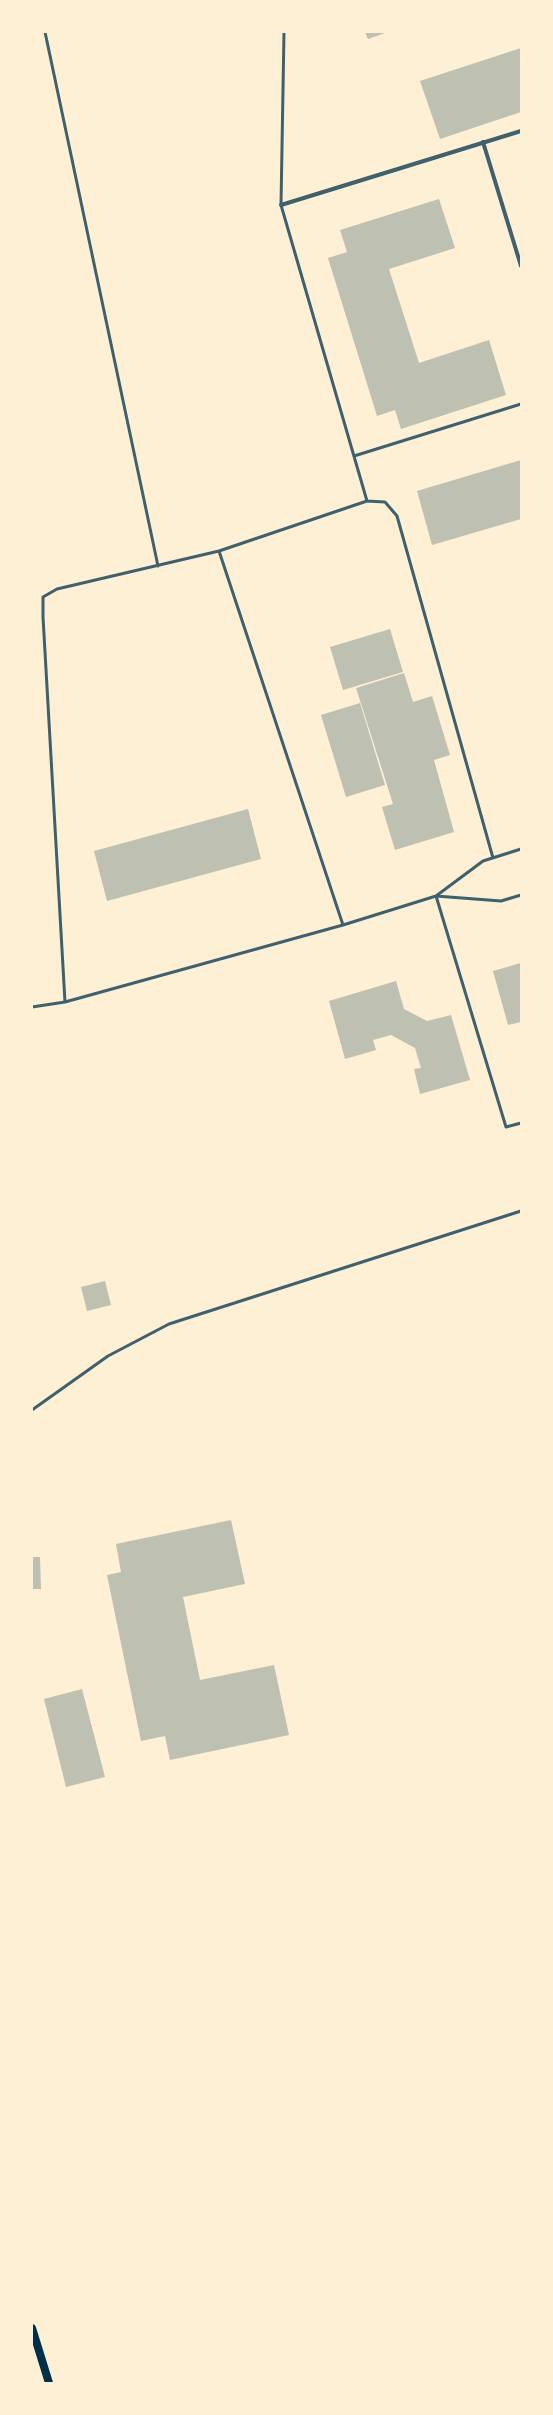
<!DOCTYPE html>
<html>
<head>
<meta charset="utf-8">
<style>
	body { margin:0 }
	#map { position:relative; width:553px; height:2415px; overflow:hidden; background:#fdf0d5; font-family:"PT Serif",serif }
	canvas { display:block }
	.frame { position:absolute; inset:0; border:33px solid #fdf0d5; pointer-events:none }
</style>
</head>
<body>
<div id="map">
<canvas width="553" height="2415"></canvas>
<div class="frame"></div>
</div>
<script>
const ctx = document.querySelector('canvas').getContext('2d');
ctx.lineJoin = 'round';
function paint(path, color) { ctx.fillStyle = color; ctx.fill(path, 'evenodd'); }
function strokePath(path, color, width, dash) { ctx.strokeStyle = color; ctx.lineWidth = width; ctx.lineCap = dash ? 'butt' : 'round'; ctx.setLineDash(dash || []); ctx.stroke(path); }
paint(new Path2D(`
	M365,32H388L368,39Z
	M521,48V112L440,139L420,81Z
	M439,199L455,248L389,269L419,363L489,340L506,395L401,429L395,410L377,416L328,258L347,252L340,230Z
	M521,460V519L432,545L417,491Z
	M390,629L403,672L343,690L330,647Z
	M404,673L413,702L432,696L450,755L434,760L454,832L395,850L382,807L393,804L356,688Z
	M360,703L385,785L346,797L321,715Z
	M248,809L261,859L107,901L94,851Z
	M521,963V1022L508,1025L493,971Z
	M396,981L404,1009L427,1021L451,1015L470,1080L420,1094L414,1069L421,1068L415,1048L391,1035L373,1040L376,1050L345,1059L329,1001Z
	M105,1281L111,1305L87,1311L81,1287Z
	M231,1520L245,1584L183,1597L200,1680L274,1665L289,1735L170,1760L165,1736L141,1741L107,1575L121,1572L116,1544Z
	M32,1557H40L41,1589H32Z
	M82,1689L105,1777L66,1787L44,1699Z`), '#bec0b2');
strokePath(new Path2D(`
	M45,32L158,566
	M284,32L281,205L367,501
	M354,456L521,404
	M219,551L343,925
	M521,849L483,861L436,896L501,901L521,895
	M65,1002L43,617V597L57,589L219,551L367,501L385,502L397,516L493,858
	M32,1007L65,1002L343,925L436,896L506,1127L521,1123
	M32,1410L108,1356L169,1324L521,1211`), '#3f606c', 3);
strokePath(new Path2D(`
	M483,142L521,266
	M281,205L521,131`), '#3f606c', 4);
strokePath(new Path2D(`
	M32,2328L49,2383`), '#003049', 8);
</script>
</body>
</html>
